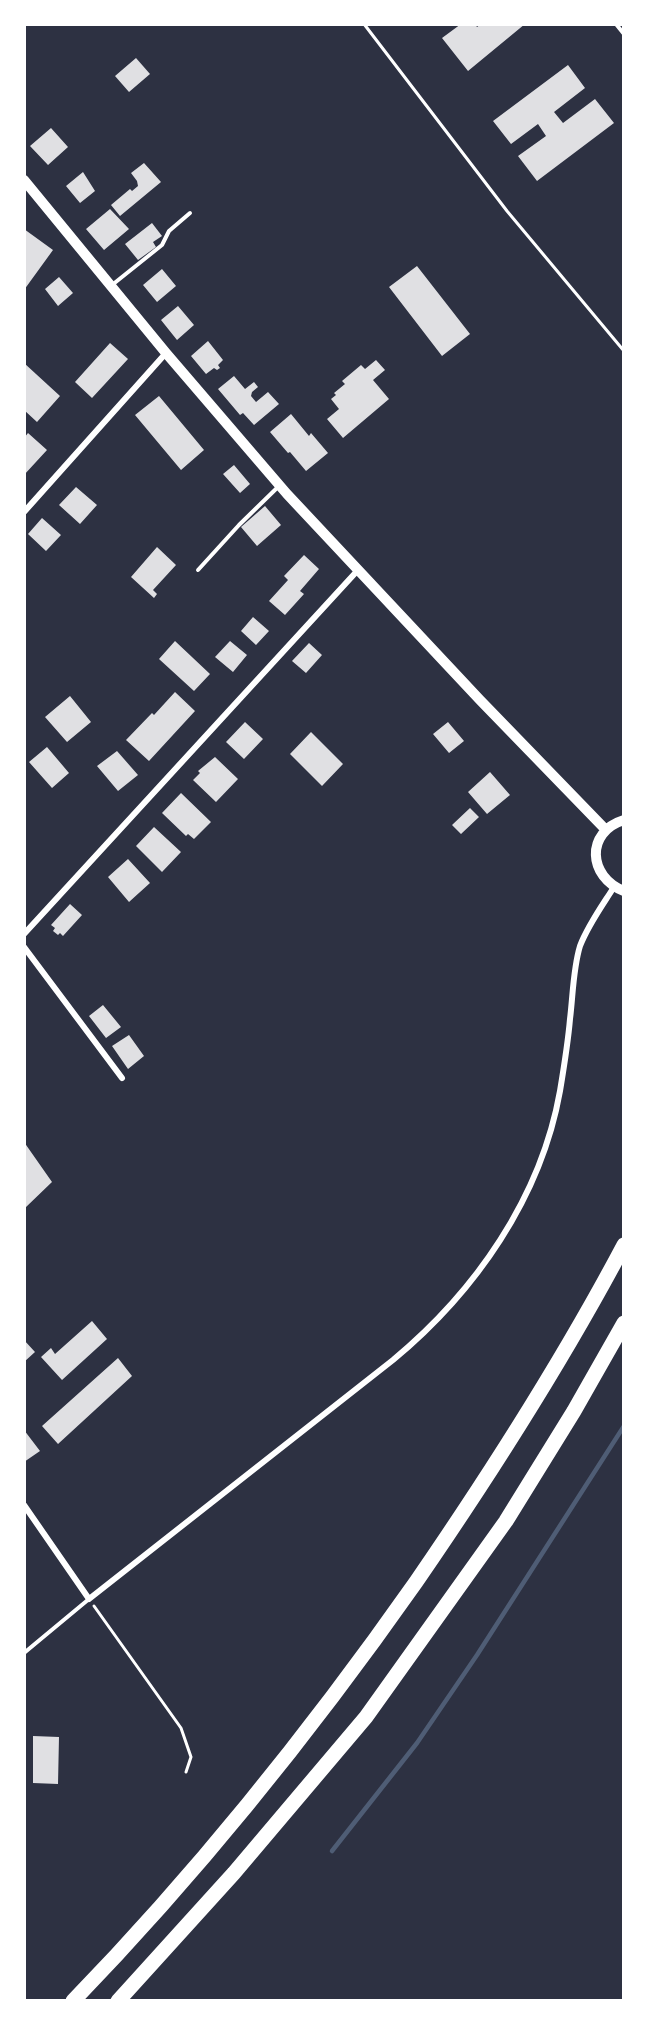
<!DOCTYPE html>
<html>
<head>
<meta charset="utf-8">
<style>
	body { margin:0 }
	#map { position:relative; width:648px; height:2025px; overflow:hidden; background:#2d3142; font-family:Quicksand,sans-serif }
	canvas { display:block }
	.frame { position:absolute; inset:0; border:26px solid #fff; pointer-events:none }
</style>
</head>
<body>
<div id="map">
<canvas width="648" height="2025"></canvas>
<div class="frame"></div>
</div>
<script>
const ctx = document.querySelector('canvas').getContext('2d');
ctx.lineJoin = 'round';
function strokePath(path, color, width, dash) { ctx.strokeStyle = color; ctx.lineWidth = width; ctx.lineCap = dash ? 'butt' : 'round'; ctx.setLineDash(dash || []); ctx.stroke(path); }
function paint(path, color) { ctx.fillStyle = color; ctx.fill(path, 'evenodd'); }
strokePath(new Path2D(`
	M332,1851L417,1743L477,1655L624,1426`), '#4f5d75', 4.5);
paint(new Path2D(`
	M461,24H475L477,27L481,24H525L468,71L442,38Z
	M136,58L150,74L129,92L115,76Z
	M568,65L585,88L554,112L563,123L595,99L614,123L537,181L518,156L546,136L538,124L511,144L493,121Z
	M51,128L68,147L48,165L30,146Z
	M144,163L161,182L120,216L111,205L130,189L132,191L138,186L137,181L131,173Z
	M83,172L95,191L80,203L66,186Z
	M110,209L129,229L104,250L86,229Z
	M152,223L162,236L153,242L156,247L138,260L125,244Z
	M24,229L53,250L24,290Z
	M417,266L470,334L442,356L389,287Z
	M162,269L176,286L157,302L143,285Z
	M59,277L73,293L58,306L45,289Z
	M178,306L194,325L177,340L161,320Z
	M208,341L223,360L218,365L220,368L217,370L214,368L206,374L191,356Z
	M110,343L128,359L92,398L75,382Z
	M376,360L385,370L373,380L389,399L343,438L327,419L339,409L331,399L336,395L334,393L345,384L342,381L361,365L365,369Z
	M24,363L60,396L37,422L24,410Z
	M234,376L245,389L254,382L258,387L252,392L251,396L256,402L268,392L279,404L254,425L243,413L240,415L218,389Z
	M159,396L204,450L181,470L135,415Z
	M291,414L309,436L311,433L328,453L306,471L290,452L288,453L270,432Z
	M28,433L47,450L24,475V438Z
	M234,465L250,484L240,493L223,474Z
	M76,487L97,505L80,524L59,505Z
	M265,506L281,525L257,546L241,527Z
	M42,518L61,535L46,551L28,534Z
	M157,547L176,565L153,590L157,594L154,598L131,577Z
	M304,555L319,569L300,591L304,594L285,615L269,601L288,580L284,576Z
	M253,617L269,631L256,645L241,631Z
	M175,641L210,674L194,691L159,659Z
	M230,641L247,655L233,672L215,657Z
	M309,643L322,655L306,673L292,661Z
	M175,692L195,711L149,761L126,740L152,713L154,715Z
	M70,696L91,722L67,742L45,717Z
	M245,722L263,739L244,759L226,742Z
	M448,722L464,741L449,753L433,734Z
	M311,732L343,764L322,786L290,754Z
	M47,747L69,773L52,788L29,762Z
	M117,751L138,775L118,791L97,766Z
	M215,757L238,779L216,802L193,780L200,773L198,771Z
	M490,772L510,795L487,814L468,792Z
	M181,793L211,822L194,839L188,834L186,836L162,813Z
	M470,808L479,817L461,834L452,825Z
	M154,827L181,852L162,872L136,846Z
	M128,859L150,883L129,902L108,877Z
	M70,904L82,915L63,936L60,933L58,935L53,931L55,928L51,925Z
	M103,1005L121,1027L106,1038L89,1016Z
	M129,1035L144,1056L128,1069L112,1046Z
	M24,1142L52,1182L25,1208L24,1206Z
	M92,1321L107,1339L62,1380L41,1357L51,1348L55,1354Z
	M24,1340L35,1352L24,1362Z
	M118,1358L132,1376L58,1444L42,1426Z
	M24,1430L40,1451L24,1462Z
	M33,1736L59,1737L58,1784L33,1783Z`), '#e0e0e3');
strokePath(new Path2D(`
	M364,24L507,211L624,351
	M94,1606L181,1728L191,1757L186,1772`), '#fff', 3);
strokePath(new Path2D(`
	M616,24L624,34
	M112,285L162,245L169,231L190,213
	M198,570L239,525L279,486
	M24,1653L89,1599`), '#fff', 4);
strokePath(new Path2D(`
	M24,512L166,353
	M24,934L358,570
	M24,947L122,1078
	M24,1505L89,1599L393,1360C475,1292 541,1198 560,1091C564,1067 568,1043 570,1019C573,995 573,969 580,946C588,925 602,906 614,887`), '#fff', 6);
strokePath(new Path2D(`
	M24,180L166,353L287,494L480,700L606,830
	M624,820C585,832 588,877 624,891`), '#fff', 10);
strokePath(new Path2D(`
	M73,2001C199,1871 312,1730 416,1582C491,1473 562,1362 624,1245
	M118,2001L234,1873L366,1717L506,1521L574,1411L624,1323`), '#fff', 15);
</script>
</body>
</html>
